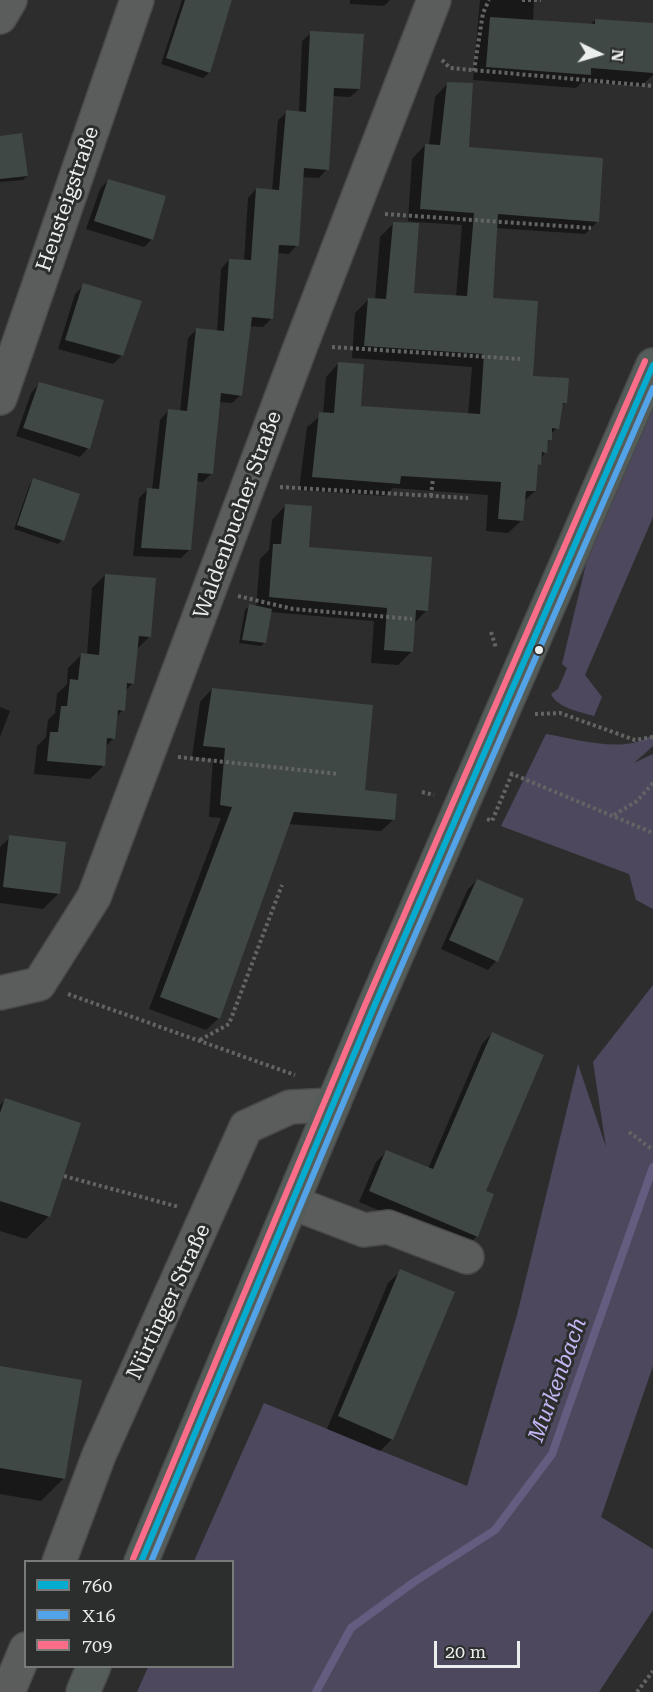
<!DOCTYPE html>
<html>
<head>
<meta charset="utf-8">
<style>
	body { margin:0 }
	#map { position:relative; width:653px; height:1692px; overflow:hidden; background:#2d2d2d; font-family:"Roboto Serif",serif }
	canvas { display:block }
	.legend { position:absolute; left:24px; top:1560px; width:210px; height:108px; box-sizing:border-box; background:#2c2e2d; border:2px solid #797b7a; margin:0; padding:8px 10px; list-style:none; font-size:18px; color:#eceeed }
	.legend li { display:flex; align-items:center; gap:12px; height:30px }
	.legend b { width:30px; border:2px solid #797b7a }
	.north { position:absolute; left:569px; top:24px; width:60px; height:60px; -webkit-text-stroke:4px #2c2e2d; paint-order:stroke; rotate:95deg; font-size:16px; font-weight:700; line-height:24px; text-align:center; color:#eceeed }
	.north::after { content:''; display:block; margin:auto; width:21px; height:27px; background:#eceeed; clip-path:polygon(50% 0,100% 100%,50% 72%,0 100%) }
	.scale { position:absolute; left:434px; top:1641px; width:86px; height:27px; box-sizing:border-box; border:3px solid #eceeed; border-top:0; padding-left:8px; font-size:18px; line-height:21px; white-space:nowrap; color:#eceeed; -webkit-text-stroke:4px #2c2e2d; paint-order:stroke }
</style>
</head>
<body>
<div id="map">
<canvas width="653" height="1692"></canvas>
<ul class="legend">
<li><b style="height:8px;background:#06acd0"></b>760</li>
<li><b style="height:8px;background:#53a3e8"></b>X16</li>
<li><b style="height:8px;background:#fb6d88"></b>709</li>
</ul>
<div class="north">N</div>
<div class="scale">20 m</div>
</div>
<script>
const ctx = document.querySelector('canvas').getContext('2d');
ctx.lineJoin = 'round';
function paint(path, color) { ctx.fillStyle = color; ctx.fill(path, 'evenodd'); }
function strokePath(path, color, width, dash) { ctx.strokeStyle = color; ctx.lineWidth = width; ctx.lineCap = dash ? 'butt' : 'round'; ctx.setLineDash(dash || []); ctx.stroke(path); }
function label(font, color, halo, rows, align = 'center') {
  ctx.font = font + ' "Roboto Serif",serif'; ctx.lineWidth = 6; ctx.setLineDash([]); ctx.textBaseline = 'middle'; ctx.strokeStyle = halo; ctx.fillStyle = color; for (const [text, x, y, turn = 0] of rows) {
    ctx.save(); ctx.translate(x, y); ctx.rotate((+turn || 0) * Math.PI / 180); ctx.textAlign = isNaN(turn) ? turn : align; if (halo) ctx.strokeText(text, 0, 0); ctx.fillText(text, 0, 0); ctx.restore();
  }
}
paint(new Path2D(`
	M653,404V517L585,675L602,697L594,716C581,712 557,708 551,694L558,689L567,668L562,664L594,531Z
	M546,734C577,739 626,755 653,734V746L634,763L653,754V909L636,900L629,874L501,826Z
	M653,985V1366L601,1517L653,1549V1610L599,1692H137L148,1667L232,1666V1562L194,1561L264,1403L467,1486L517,1315L578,1064L606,1147L593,1062Z`), '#4e485f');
paint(new Path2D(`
	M182,0H232L209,73L203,78L161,64Z
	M350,0H390L384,6L350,4Z
	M480,0H534L533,21L590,25L595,20L653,24V75L641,86L582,82L576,88L473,80Z
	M311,33L359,89L350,97L332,96L327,169L319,178L302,177L297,245L289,254L277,253L272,318L263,327L249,326L241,395L232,403L219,402L212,473L203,482L196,481L189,550L181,558L133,556L139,498L147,490H152L160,420L168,411L180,412L188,338L197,329L217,332L221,269L229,260L244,261L248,198L256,189L272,191L278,120L287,112L299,113L302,41Z
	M448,83L467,149L598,221L585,234L496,228L491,300L532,378L566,402L561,407L557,428L551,434L545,452L536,468L535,491L523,502L522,520L508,533L486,531L488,495L393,488L385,496L299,490L307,427L323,414L326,377L339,363L359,408L468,415L472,367L352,358L355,313L368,300H375L380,237L393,224L416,225V222L408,221L412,159L425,145L429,146L435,97ZM417,222L462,225L456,297L412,294Z
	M0,138L27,176L23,180L0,182Z
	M108,180L152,239L144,247L86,229L100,189Z
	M84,285L122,355L113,364L58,349L75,294Z
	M39,384L88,448L80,457L16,436L31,393Z
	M34,480L62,540L58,544L14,529L30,484Z
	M285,506L308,548L426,611L413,624L412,651L398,665L371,663L374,621L270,612L265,642L261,646L239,643L245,610L249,606L256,607L260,559L269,550L272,520Z
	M105,575L149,637L136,650L133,683L125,691L123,710L115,718L114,738L105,747L103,766L90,779L34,774L37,746L46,737L48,720L55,713L57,694L67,684L68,668L81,655H87L92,588Z
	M212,689L364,792L394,819L381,831L288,824L219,1018L206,1030L149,1009L221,818L209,817L213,759L192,757L200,702Z
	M0,707L10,711L0,737Z
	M10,837L59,893L43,909L0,903V847Z
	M477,880L522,900L496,961L488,970L441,949L468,889Z
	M492,1033L484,1192L477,1236L466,1247L359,1202L376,1162L386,1152L428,1169L482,1044Z
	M5,1100L49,1216L26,1239L0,1231V1105Z
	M401,1271L392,1439L380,1451L327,1429L388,1283Z
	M0,1367L64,1478L41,1501L0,1494Z`), '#0007');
strokePath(new Path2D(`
	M316,1692L351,1628L414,1582L495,1530L552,1454L653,1167`), '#655d80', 8);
paint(new Path2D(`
	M185,0H232L210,73L166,58Z
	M490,17L595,24V19L653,23V73L591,68V75L486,67Z
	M310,31L364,34L360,89L334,88L329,170L304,168L299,246L279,245L273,319L252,317L242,396L221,393L213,474L198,473L191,550L141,548L147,488L159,489L168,409L187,411L196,328L224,331L229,259L251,260L256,188L279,190L286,110L306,112Z
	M447,82L473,83L469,147L603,158L599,222L498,214L493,298L538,301L533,376L569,378L567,403H563L559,429L552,428V440H548L547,453L542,452L541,465L538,464L536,491H526L523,521L498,519L501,482L401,476L400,484L312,477L319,412L334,413L338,362L364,364L361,406L480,414L484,354L364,346L368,298L386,299L393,222L419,223L414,293L467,296L474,213L420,209L425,144L440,145Z
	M22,133L28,176L0,179V136Z
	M108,179L166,196L153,240L94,221Z
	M83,283L142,301L123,356L65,340Z
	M39,382L104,400L90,449L23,428Z
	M33,478L80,494L64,541L17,525Z
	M285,504L312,506L309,547L432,557L428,611L416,610L413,652L384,650L387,608L269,597L273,544H281Z
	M105,574L156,578L151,637L139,636L134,684L127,683L125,711L118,710L115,739L107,738L105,766L47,761L50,732H58L61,706H67L70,679L78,680L81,653L99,655Z
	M249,604L272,609L266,643L242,640Z
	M212,688L373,705L365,790L397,794L395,820L294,812L220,1019L160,997L232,807L220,805L225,748L203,746Z
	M9,835L66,842L60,894L3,887Z
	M477,879L524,899L498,962L449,940Z
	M492,1032L544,1055L486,1191L494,1194L478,1237L369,1191L386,1150L433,1169Z
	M5,1098L81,1123L50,1217L0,1201V1113Z
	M400,1269L455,1292L393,1440L338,1416Z
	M0,1366L82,1380L65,1479L0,1468Z`), '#3f4844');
const minor = new Path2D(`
	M0,17L10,0
	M0,398L137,0
	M0,993L39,984L94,897L301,345L434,0
	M293,1203L364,1230L388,1227L467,1257
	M59,1562L99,1455L246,1127L290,1107L333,1105
	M8,1692L26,1649`);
const major = new Path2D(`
	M141,1562L373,1009L653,365
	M83,1692L94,1666`);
strokePath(minor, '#494949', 36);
strokePath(major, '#494949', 36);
strokePath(new Path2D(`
	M522,0H541
	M442,60L450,68L653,86
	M474,71L483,13L489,0
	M385,214L591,228
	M332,347L520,359
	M280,487L468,498
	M431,496L433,478
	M238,596L293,609L412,619
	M491,632L496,648
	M535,714L560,713L635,740L653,737
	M178,757L339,774
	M510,773L653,833
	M422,792L434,795
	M614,815L637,801L653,783
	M487,819L492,821L512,774
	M68,994L295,1075
	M200,1040L229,1024L282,885
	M629,1132L653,1150
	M64,1176L179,1207
	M637,1692L653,1671`), '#636464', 4, [3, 3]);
strokePath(minor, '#5b5c5c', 33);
strokePath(major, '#545d59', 33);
strokePath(new Path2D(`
	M141,1562L373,1009L653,365`), '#06acd0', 6);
strokePath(new Path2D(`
	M151,1562L381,1013L653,388`), '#53a3e8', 6);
strokePath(new Path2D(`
	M133,1559L365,1005L645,361`), '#fb6d88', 6);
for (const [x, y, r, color] of [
	[539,650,5,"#eceeed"]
]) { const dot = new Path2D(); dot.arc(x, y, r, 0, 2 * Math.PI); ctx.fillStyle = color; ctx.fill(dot); strokePath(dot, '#2c2e2d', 2); }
label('21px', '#eceeed', '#2c2e2d', [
	["Heusteigstraße",68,199,-71],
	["Waldenbucher Straße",238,515,-70],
	["Nürtinger Straße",169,1302,-65]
]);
label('italic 22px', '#c5b5f5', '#2c2e2d', [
	["Murkenbach",558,1380,-70]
]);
</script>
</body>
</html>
